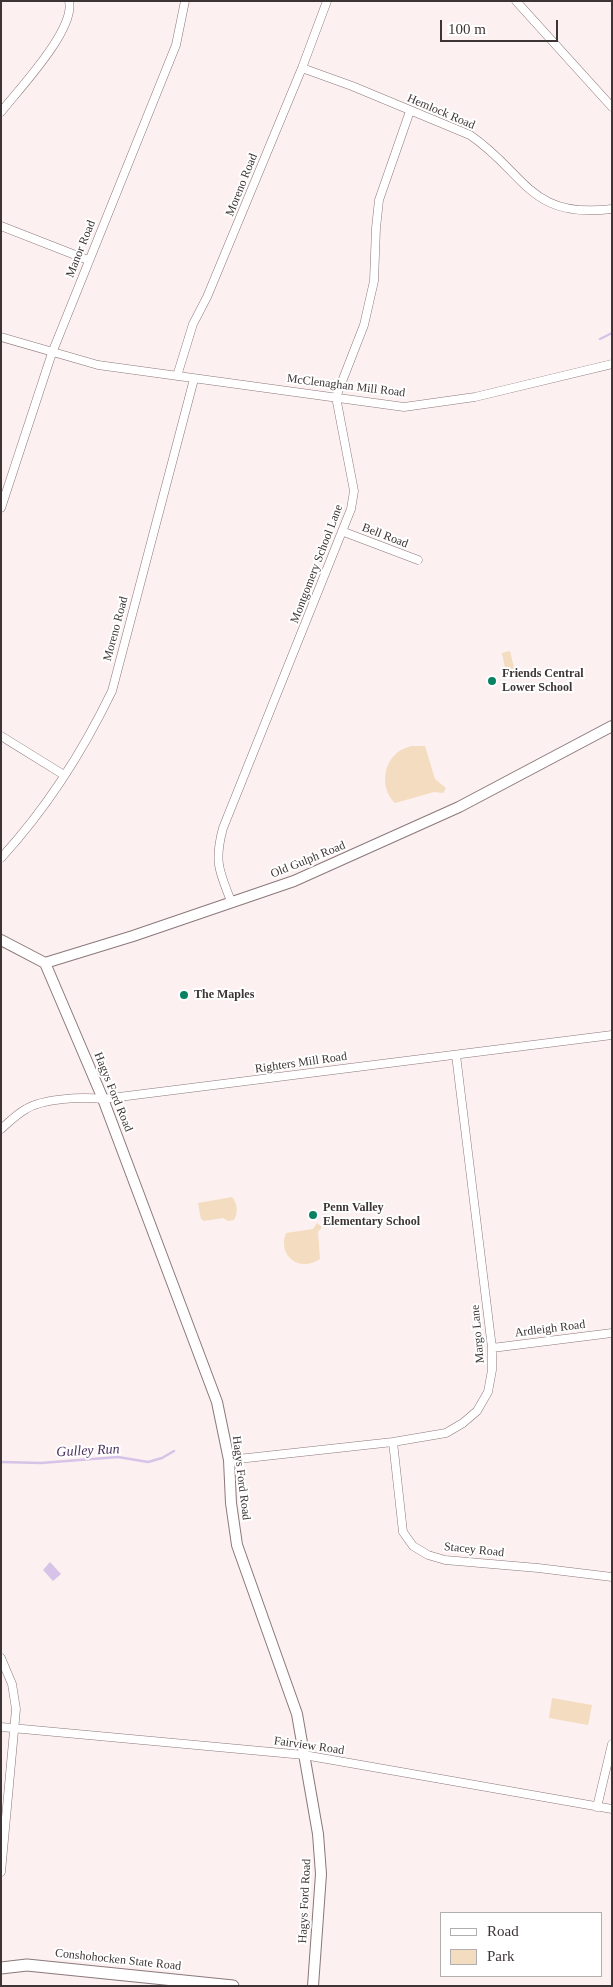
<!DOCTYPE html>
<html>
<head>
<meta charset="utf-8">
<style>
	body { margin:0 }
	#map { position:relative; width:613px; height:1987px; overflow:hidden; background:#fdf0f1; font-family:"Times New Roman",serif }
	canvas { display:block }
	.frame { position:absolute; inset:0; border:2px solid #3d3435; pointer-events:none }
	.legend { position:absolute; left:440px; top:1912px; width:162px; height:65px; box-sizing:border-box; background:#fff; border:1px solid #b1aeae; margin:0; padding:6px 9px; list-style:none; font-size:15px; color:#3d3435 }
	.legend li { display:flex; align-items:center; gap:10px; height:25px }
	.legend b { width:25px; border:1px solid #b1aeae }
	.scale { position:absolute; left:440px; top:20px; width:118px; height:22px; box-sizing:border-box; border:2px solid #3d3435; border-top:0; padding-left:6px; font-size:15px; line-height:18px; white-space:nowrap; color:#3d3435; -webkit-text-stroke:4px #fff; paint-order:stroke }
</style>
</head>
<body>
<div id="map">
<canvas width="613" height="1987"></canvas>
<div class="frame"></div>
<ul class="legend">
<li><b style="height:6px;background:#fff"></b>Road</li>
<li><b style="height:14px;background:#f3dcbf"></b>Park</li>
</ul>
<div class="scale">100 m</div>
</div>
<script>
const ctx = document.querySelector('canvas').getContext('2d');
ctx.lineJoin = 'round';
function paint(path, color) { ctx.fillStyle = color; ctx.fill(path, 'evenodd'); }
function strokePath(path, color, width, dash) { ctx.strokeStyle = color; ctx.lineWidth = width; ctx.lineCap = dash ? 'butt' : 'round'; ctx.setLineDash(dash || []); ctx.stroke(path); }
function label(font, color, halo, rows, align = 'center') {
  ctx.font = font + ' "Times New Roman",serif'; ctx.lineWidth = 4; ctx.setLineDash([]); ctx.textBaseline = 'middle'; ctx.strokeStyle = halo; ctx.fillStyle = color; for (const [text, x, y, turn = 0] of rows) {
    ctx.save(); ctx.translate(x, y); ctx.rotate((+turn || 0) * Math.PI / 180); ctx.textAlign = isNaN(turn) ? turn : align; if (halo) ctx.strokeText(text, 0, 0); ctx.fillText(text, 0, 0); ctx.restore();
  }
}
paint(new Path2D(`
	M510,651L516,676L507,678L502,653Z
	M411,746H425L435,779L446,788L443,793L434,792L395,803C381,790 382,765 397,753C401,749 406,748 411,746Z
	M232,1197C238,1204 238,1213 234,1220L228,1221L223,1218L204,1221L201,1219L198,1203Z
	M317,1223L322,1227L318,1232L320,1259C300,1273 277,1256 286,1233L313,1229Z
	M552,1698L592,1705L588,1725L549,1718Z`), '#f3dcbf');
paint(new Path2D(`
	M50,1562L61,1574L53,1581L43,1570Z`), '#d6c3e7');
strokePath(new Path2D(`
	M600,339L612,333
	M1,1462L41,1463L118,1457L148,1462L162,1458L174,1451`), '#d6c3e7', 2.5);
const minor = new Path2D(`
	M516,1L612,107
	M302,68L352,86L470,135C527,174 528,219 612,209
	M1,112C19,89 76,29 69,1
	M1,226L88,260
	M1,337L98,365L404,407L475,397L612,364
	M177,376L193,324L207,297L302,68L327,1
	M1,508L52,353L176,45L185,1
	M344,532L418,560
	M1,736L64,775
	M1,858C46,809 83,751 112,691L194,379
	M231,901C219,871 214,861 223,828L351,509L354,491L336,397L364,325L374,281L376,228L379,200L410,111
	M1,1129C9,1122 17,1114 26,1109C44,1098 82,1097 103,1099L612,1035
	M492,1348L612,1333
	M393,1442L403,1532L413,1546L428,1555L445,1560L538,1568L612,1577
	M229,1460L393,1442L446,1433L463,1423L477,1411L488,1392L492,1370V1348L456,1055
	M1,1658L12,1684L16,1709L1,1872
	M1,1727L304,1755L612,1809
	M597,1807L612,1744`);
const tertiary = new Path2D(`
	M1,940L45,963L133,936L294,881L459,807L612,726
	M45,963L103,1099L217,1402L229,1460L231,1503L237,1545L297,1714L318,1834L321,1874L313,1986`);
const secondary = new Path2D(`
	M1,1968L27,1965L233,1986`);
strokePath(minor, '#8b787a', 9);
strokePath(tertiary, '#8b787a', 12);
strokePath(secondary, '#8b787a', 13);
strokePath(minor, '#fff', 8);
strokePath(tertiary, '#fff', 10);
strokePath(secondary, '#fff', 11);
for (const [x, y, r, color] of [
	[492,681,5,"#078262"],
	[184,995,5,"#078262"],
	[313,1215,5,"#078262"]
]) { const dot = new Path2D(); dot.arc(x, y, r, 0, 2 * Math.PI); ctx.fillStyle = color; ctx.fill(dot); strokePath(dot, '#fff', 2); }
label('12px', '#3d3435', '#fff', [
	["Hemlock Road",441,112,23],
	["Moreno Road",242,185,-68],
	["Manor Road",81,249,-68],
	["McClenaghan Mill Road",346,386,7],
	["Bell Road",385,536,21],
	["Montgomery School Lane",317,564,-69],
	["Moreno Road",116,629,-75],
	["Old Gulph Road",308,860,-22],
	["Righters Mill Road",301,1063,-8],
	["Hagys Ford Road",113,1092,68],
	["Ardleigh Road",550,1329,-7],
	["Margo Lane",478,1334,-95],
	["Hagys Ford Road",241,1478,83],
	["Stacey Road",474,1550,6],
	["Fairview Road",309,1746,8],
	["Hagys Ford Road",305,1901,-87],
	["Conshohocken State Road",118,1960,6]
]);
label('bold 12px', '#3d3435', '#fff', [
	["Friends Central",502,674],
	["Lower School",502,688],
	["The Maples",194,995],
	["Penn Valley",323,1208],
	["Elementary School",323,1222]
], 'left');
label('italic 14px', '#4a305f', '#fff', [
	["Gulley Run",88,1451,-3]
]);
</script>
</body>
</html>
